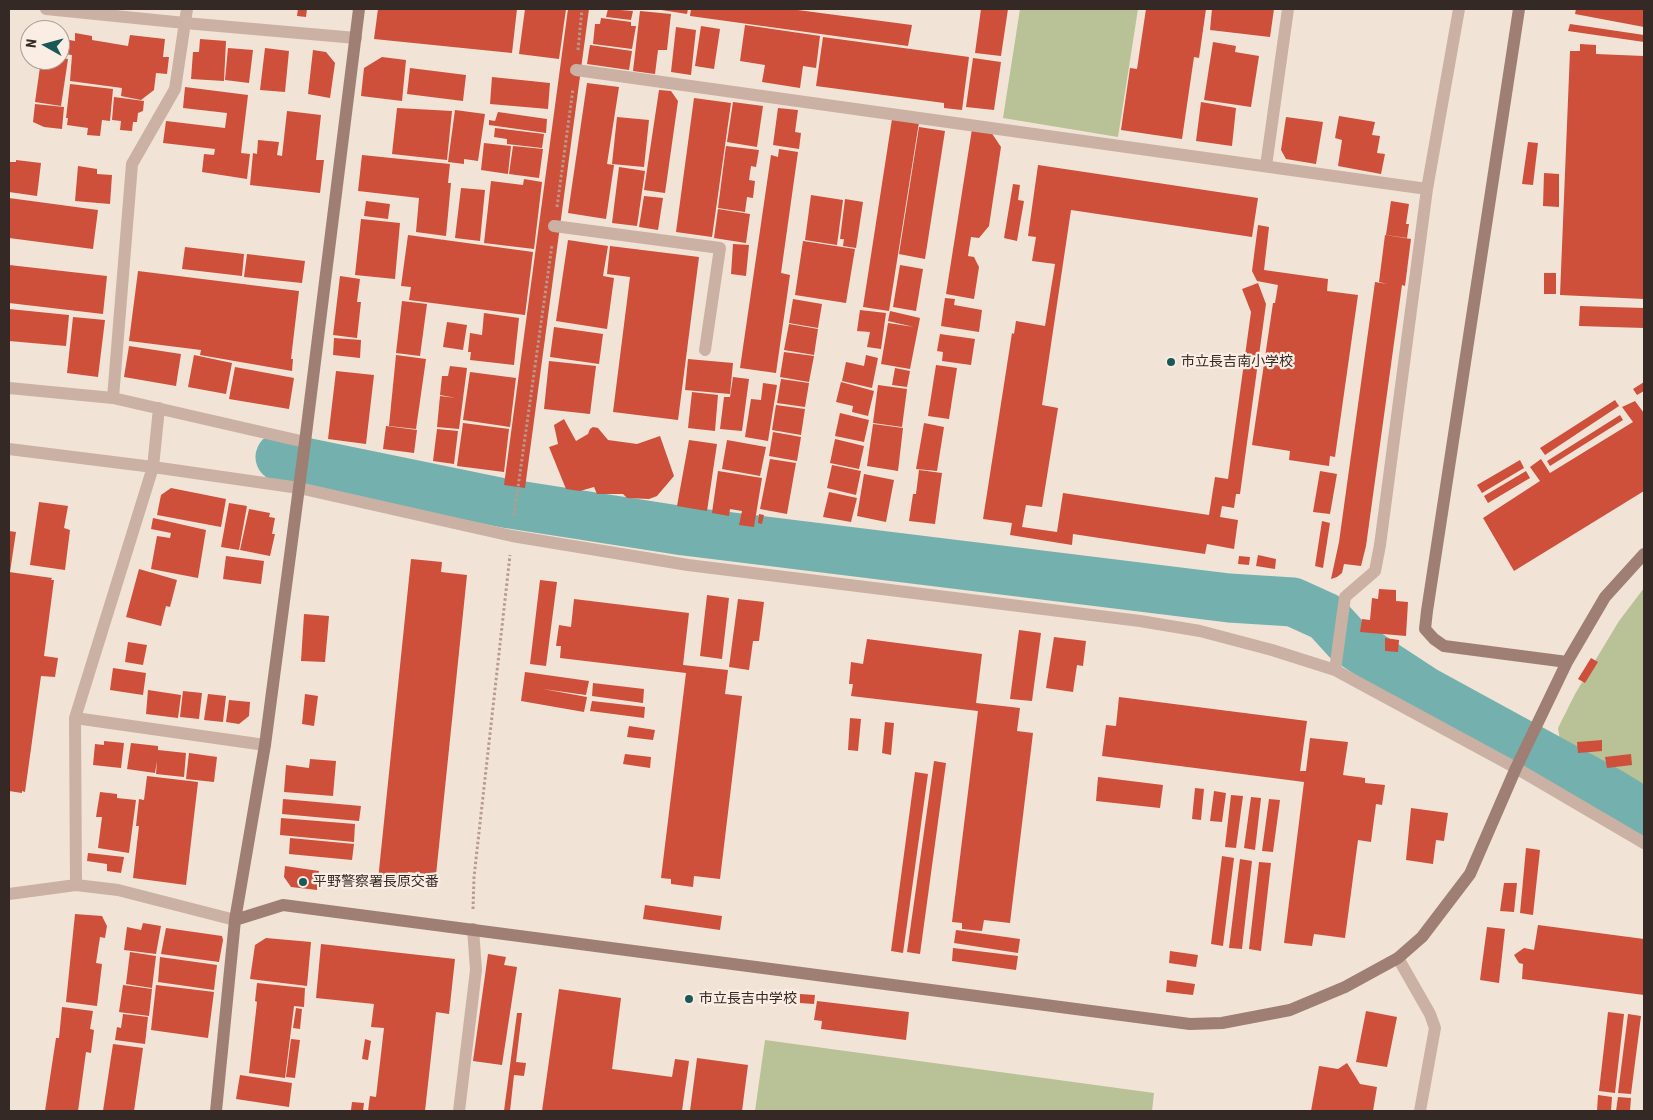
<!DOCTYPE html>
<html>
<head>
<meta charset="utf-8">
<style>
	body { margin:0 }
	#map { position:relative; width:1653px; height:1120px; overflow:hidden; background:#f2e3d7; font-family:"Roboto Condensed",sans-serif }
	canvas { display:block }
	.frame { position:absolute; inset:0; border:10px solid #352925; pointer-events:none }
	.north { position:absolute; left:20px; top:20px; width:50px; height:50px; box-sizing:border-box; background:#faede3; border:1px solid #ab9f97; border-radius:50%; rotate:277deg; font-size:14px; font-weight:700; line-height:20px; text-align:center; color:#352925 }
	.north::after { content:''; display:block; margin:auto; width:18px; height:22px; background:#195957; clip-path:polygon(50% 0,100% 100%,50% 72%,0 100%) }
</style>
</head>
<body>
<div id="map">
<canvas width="1653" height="1120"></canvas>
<div class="frame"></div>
<div class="north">N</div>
</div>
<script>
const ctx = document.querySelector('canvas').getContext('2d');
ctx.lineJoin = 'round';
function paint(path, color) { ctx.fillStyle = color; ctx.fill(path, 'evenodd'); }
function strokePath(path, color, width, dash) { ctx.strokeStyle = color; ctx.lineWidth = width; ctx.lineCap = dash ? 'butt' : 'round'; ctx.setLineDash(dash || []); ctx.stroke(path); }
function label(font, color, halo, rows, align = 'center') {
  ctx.font = font + ' "Roboto Condensed","Noto Sans JP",sans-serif'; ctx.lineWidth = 4.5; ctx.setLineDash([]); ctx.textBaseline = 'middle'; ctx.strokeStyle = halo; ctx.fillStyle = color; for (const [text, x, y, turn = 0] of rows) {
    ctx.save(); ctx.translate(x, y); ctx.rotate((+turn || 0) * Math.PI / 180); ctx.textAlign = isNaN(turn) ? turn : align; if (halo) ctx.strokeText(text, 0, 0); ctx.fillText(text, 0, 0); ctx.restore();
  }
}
paint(new Path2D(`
	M1020,9H1138L1118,137L1003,118Z
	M1644,588V801L1573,761L1562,753L1558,728L1575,694L1619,621Z
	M765,1040L1154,1093L1152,1111H755Z`), '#b8c296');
strokePath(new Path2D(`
	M280,457L504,503L684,531L1229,598L1293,602L1326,617L1347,640L1425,691L1608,791L1644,813`), '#74b1ae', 49);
paint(new Path2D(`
	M298,9H307L306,17L297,16Z
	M378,9H517L512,53L374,39Z
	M525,9H566L559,59L519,54Z
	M568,9H589L525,488L504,485Z
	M608,9L633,11L631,20L606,17Z
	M655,9H688L687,14Z
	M691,9H790L912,25L908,46L690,16Z
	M981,9H1008L1001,56L975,53Z
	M1146,9H1206L1199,58L1194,57L1182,139L1121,130L1130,68L1137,69Z
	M1212,9H1274L1270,37L1210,30Z
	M1576,9H1644V27L1575,14Z
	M640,11L671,14L667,50H658L655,74L633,71Z
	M601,18L631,22V26H636L632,49L593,44L595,24H600Z
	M1570,24L1644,35V42L1568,31Z
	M745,25L820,36L816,68L803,66L800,88L762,82L765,65L740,61Z
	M701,26L720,29L714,69L695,66Z
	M676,27L696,30L691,75L671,72Z
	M60,31L65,32L64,39L75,41V33L92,36V40L128,46L130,35L165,39L163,57H169L167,74L156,73L154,90L141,100L121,96L122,88L70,81L72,55L60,53Z
	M823,37L969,57L962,110L944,108V103L816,86Z
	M200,39L226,41L224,81L191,79L193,52H199Z
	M1213,42L1236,46L1235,52L1259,56L1251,107L1204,100Z
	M1580,44L1596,45V54L1644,56V299L1560,295L1570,51H1580Z
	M590,45L632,51L629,70L587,64Z
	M228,48L253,50L249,83L225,80Z
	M265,48L289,51L285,92L260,90Z
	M313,50L326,52L335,63L330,98L308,94Z
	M382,57L406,60L402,101L361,96L364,68Z
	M60,58L68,59L61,106L35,102L41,60H60Z
	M973,58L1001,62L994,110L966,107Z
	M410,68L466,75L463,101L407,94Z
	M492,77L550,83L548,109L490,104Z
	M587,83L619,87L607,164L614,165L606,219L568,213Z
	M70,84L113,89L110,121L102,120L100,136L87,135L88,128L67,125L68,118H66Z
	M185,87L248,95L241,153L250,154L247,179L202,172L204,154L214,155L215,149L163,143L166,121L225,128L227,113L183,108Z
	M659,90L671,91L678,101L665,193L644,190Z
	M114,97L144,101L143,111L138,113L137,122H133L132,131L120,130L121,121L112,120Z
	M694,98L731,103L712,237L676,232Z
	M733,102L763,106L757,147L727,142Z
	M1201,102L1236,108L1232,146L1196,141Z
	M35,104L64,107L62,129L44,127L33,122Z
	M397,108L452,111L447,160L392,154Z
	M778,108L798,110L795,132L801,133L799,149L773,145Z
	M455,110L485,114L478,161L464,159V164L448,162Z
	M287,111L321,115L316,160H324L320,193L250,185L253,153L257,154L258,140L279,142L277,155L282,156Z
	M498,112L547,119L546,133L489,125V120L495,121Z
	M1339,116L1375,122L1372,135L1380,136L1377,153L1385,154L1381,174L1338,166L1342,140L1335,138Z
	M617,117L649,120L644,167L612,164Z
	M1286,117L1323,122L1316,164L1286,159L1281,150Z
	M892,119L919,122L889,311L863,307Z
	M919,127L945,131L925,259L899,254Z
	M495,128L544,134L542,148L507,144V139L494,137Z
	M972,129L991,132L1001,147L989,226L979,238L971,237L968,256L974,257L979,267L974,299L946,294Z
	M1528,142L1538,143L1533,185L1522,184Z
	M484,143L511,146L508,174L481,170Z
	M513,146L543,149L539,178L509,174Z
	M726,146L759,150L756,167L751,166L749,180L755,181L753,198L747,197L745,212L718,208Z
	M779,149L798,152L781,273L790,275L776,373L740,368L771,155L778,157Z
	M362,155L450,164L448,183H451L446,236L416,232L419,198L358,191Z
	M16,160L41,163L37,196L9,192V162H16Z
	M1038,165L1258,198L1252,237L1071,210L1042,405L1058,408L1042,507L1026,505L1022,527L1057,532L1063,493L1209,515L1215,477L1228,479L1251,312L1242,289L1258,283L1266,304L1240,494H1236L1234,508L1222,506L1220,517L1238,520L1234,549L1207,544L1205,554L1073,534L1072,545L1010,535L1012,523L983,519L1012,333L1014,334L1016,321L1045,326L1055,264L1032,261L1036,237L1028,236Z
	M78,166L97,169V174L112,175L110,204L75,201Z
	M619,167L645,171L637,226L612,223Z
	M1544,173L1559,174V207L1543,206Z
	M524,179L542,182L534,249L484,243L491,181L523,185Z
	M1013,184L1020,185L1018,200L1024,201L1017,241L1004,238Z
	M461,188L485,190L480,241L455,238Z
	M811,195L843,200L837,245L805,240Z
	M644,196L663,198L658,230L639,227Z
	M9,198L98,210L93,249L9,238Z
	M845,199L863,202L856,248L843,246L844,239H840Z
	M366,201L390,204L388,219L364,216Z
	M1391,201L1409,204L1406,224H1409L1407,238L1386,235Z
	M718,209L750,214L746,243L714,238Z
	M361,219L400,223L395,279L355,275Z
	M1258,225L1269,227L1264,270L1328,279L1327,291L1358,295L1335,457L1330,456L1329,466L1289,460L1290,451L1252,445L1273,303H1275L1278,285L1257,281L1252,271Z
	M408,235L533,252L525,315L409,300L411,287L401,286Z
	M1385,235L1411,239L1405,286L1402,285L1366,546L1361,566L1344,564L1342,573L1337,577L1331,579L1339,542L1375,282L1387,284L1379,282Z
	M568,240L608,246L603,276L614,278L607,329L556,321Z
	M803,241L855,249L846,303L795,295Z
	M733,244L749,245L746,276L731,274Z
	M610,246L699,257L678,420L613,412L630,277L607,274Z
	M185,247L244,254L242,276L182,269Z
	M247,254L305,261L302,283L244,277Z
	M9,265L107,276L103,314L9,303Z
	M900,265L923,269L916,311L893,307Z
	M138,271L299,291L291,359H293L292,371L200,355L201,350L129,341Z
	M1544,273H1556V294H1544Z
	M340,276L360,279L357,302H361L357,338L333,335Z
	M945,298L955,299L954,305L982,310L979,332L941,326Z
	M793,299L822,304L818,328L789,323Z
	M402,301L427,304L420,356L396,353Z
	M1580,306L1644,308V328L1579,326Z
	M9,309L69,315L66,346L9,341Z
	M860,310L886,313L881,349L867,347L870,332L857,331Z
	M890,311L920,318L910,369L881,364L888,323L914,327L888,321Z
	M484,313L519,318L514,365L470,360L471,352H468L470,333L482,335Z
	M73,317L105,320L98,377L67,373Z
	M447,322L467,325L463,350L443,347Z
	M789,324L818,329L814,355L784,350Z
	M554,327L603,334L599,364L550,357Z
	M940,334L975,339L971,365L942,361L943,352L937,351Z
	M334,338L361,340L360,358L333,355Z
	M129,346L181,354L176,386L124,377Z
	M784,352L814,356L809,382L780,377Z
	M194,355L232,363L226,394L188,387Z
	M396,355L426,359L416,429L389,426Z
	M866,355L878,358L872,388L842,381L846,362L864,366Z
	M688,359L733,363L730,394L685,390Z
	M549,361L596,366L590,414L544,409Z
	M936,365L957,368L949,419L928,416Z
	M450,366L467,368L459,429L437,427L440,396L456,398L440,395L442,376H448Z
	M235,367L294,378L289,409L229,399Z
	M895,368L910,371L907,387L892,385Z
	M336,371L374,375L366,444L328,439Z
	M470,372L516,378L510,427L463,420Z
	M733,377L749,379L742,431L720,429L724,397H730Z
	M781,379L809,383L805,407L777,403Z
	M841,382L874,391L868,416L852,412L853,406L836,402Z
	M1644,382V391L1637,395L1633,389Z
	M763,383L777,385L768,441L745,437L751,399L761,400Z
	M878,385L907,389L902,427L873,423Z
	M692,392L718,395L715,431L688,428Z
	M1615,400L1619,406L1545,455L1540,448Z
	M1635,401L1644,413V491L1514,571L1483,518L1540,481L1530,467L1541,459L1550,473L1633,422L1622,407Z
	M776,405L805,409L801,435L772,430Z
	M840,413L869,420L864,442L835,436Z
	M1620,415L1623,420L1550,466L1547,461Z
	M564,419L576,441L588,434L590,429L593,427L598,428L608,440L637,444L660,436L674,476L657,496L649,499L627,498L623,494H597L594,487L580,491L566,489L549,447L558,444L554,425Z
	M463,423L509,429L504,472L457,466Z
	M924,423L944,427L937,471L916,469Z
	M873,424L903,428L898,471L867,466Z
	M386,426L417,430L414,453L383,449Z
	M437,429L458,431L454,464L433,461Z
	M773,432L801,437L797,461L769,456Z
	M835,439L864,446L859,469L830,463Z
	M689,440L717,444L707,511L677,506Z
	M727,440L766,447L760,476L722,469Z
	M770,459L796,463L787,514L760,509Z
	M1520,460L1524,468L1482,493L1477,485Z
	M832,465L861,471L856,495L827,488Z
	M919,470L942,473L935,524L909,521L913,494H916Z
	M718,471L762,478L754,527L739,525L742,511L730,509L729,516L712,513Z
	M1320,471L1337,474L1330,514L1313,512Z
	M1526,471L1530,478L1488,503L1484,496Z
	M864,474L894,480L886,522L857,516Z
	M171,488L226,499L221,527L157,515L161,495Z
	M829,492L857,498L851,522L823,517Z
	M39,502L68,506L64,528L70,530L65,570L30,565Z
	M229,503L247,506L239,550L221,547Z
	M249,509L270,513L269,517L275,518L272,534H275L270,556L240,550Z
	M759,514L764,515L762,524L758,523Z
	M153,518L206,530L198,578L151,569L157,536L170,538L171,533L151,529Z
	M1322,521L1330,523L1323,568L1315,566Z
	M9,531L16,532L10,572H9Z
	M1258,555L1276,559L1275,569L1256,566Z
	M226,556L264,561L261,584L223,579Z
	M1239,556L1250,557L1249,565L1238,564Z
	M411,559L442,562L441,572L467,575L436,875L408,872V883L378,880Z
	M139,569L177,580L170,607L166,606L161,626L126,617Z
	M9,572L52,578L51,580H54L44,656L58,658L55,677L41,676L25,792L22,791V793L9,791Z
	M540,580L557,582L546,666L530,664Z
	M1379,589L1396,590V601L1408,602L1406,636L1360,632L1362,619L1370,620L1372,598L1378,599Z
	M707,595L729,598L722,659L700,656Z
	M574,599L689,613L683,665L728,670L725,694L742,696L720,879L694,876L693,887L671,884V879L661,878L686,673L560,658L561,646H556L559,625L571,627Z
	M738,599L764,602L759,641H753L749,670L729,667Z
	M304,614L329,616L325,662L301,661Z
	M1019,630L1041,633L1032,701L1010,699Z
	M1054,637L1086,641L1083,666L1077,665L1073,692L1046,688Z
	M1385,638L1399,640L1398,652L1385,651Z
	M867,639L982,654L976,703L1020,708L1017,731L1033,733L1010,923L984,920L982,931L962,929V923L952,922L978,711L851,696L853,684H849L851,662L863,664Z
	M128,642L147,645L143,665L125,662Z
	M1591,658L1598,662L1585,683L1578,679Z
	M113,668L146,673L143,695L110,690Z
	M525,672L589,681L586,695L543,689L587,697L584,712L521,701Z
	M593,683L644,689L643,703L592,696Z
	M148,690L181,695L178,718L146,714Z
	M183,691L202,693L199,719L180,717Z
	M208,694L226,696L223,722L204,720Z
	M305,694L318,696L314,726L302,724Z
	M1119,697L1307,721L1300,771H1306L1310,738L1348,742L1343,775L1365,778V783L1385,785L1382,805L1376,804L1371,842L1358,840L1345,938L1314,934L1312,946L1284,943L1304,782L1102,756L1106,725L1116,726Z
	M229,700L250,702L249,716L239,724L226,722Z
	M592,701L645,707L644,718L590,711Z
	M850,718L861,719L858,751L848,750Z
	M885,722L894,723L891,755L882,753Z
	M629,726L655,730L653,740L627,737Z
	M1602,740V751L1578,753L1577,742Z
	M104,741L124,743L121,768L93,765L95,744L104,745Z
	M131,743L158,746V750L186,753L184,777L156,774L157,761L155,773L127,769Z
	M189,753L217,757L214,782L186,779Z
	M625,754L651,757L650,768L623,764Z
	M1631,754L1632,765L1607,768L1605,757Z
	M310,759L336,761L333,796L284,792L286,765L309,768Z
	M934,761L946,763L920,954L907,952Z
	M915,772L928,774L903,953L891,951Z
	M147,776L198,782L186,885L133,878L139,826H136L139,799L144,800Z
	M1098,777L1163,785L1160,808L1096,801Z
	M1195,788L1204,789L1201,820L1192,819Z
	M1214,791L1226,793L1222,822L1210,821Z
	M100,792L117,794V798L136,800L129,853L98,848L102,817H96Z
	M1231,795L1243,796L1236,848L1225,847Z
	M1251,797L1261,798L1255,850L1244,848Z
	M283,799L361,806L359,821L282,814Z
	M1269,799L1280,800L1273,852L1262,851Z
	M1411,808L1448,813L1444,841L1436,840L1433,864L1406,860Z
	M281,818L355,824L354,842L280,835Z
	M290,838L354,844L352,860L289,854Z
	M1526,848L1540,850L1533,915L1520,913Z
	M88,853L124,857L121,873L107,871V864L87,861Z
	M1222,856L1234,858L1223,946L1211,944Z
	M1240,859L1252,861L1242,949L1229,948Z
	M1259,862L1271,863L1261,951L1249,949Z
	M285,866L319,871L317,890L291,887L284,877Z
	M1504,883H1517L1514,912L1500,911Z
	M645,905L722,916L720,930L643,919Z
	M75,914L102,916L107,926L105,938L100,937L96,963L102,964L97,1006L66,1002Z
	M143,923L161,926L156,954L124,950L127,927L141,930Z
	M1538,925L1644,939V995L1522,979L1523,964L1519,963L1514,955L1524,948L1534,950Z
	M1487,927L1505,929L1499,983L1480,980Z
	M166,928L222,936L223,940L219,962L161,954Z
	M956,930L1020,939L1018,953L954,943Z
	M266,938L311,942L307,986L250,979L255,945Z
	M321,944L455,959L449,1014L436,1012L425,1111H368L370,1096L376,1097L384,1028L371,1027L374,1004L316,998Z
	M953,948L1018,956L1016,970L952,961Z
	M1170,951L1198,955L1196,967L1169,963Z
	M130,952L156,956L152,988L126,984Z
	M488,954L506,957L504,965L517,967L502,1065L473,1061Z
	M160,957L217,965L214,990L158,982Z
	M1167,980L1195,984L1193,995L1166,992Z
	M257,983L305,988L304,1007L294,1006L285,1078L249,1073L257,1002L255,1001Z
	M123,985L152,989L149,1016L119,1012Z
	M156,985L214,992L208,1038L151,1030Z
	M559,989L621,998L612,1069L672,1077L675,1059L689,1061L682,1111H542Z
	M800,994L815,995L814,1004L800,1003Z
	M817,1001L909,1012L906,1040L821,1029L822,1021L814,1020Z
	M62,1007L93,1011L90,1029L94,1030L91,1053L86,1052L78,1111H45L56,1038H59Z
	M296,1008L302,1009L300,1029L293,1028Z
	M1366,1011L1397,1017L1387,1067L1356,1062Z
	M1608,1012L1624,1014L1615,1093L1599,1091Z
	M517,1013H522L516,1062L526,1063L524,1076L514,1075L510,1111H504Z
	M123,1014L148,1017L145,1044L115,1040L117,1027L121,1028Z
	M1628,1014L1641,1016L1631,1094L1618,1093Z
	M291,1039L300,1040L295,1078L286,1077Z
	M365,1039L371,1041L368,1060L362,1059Z
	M113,1044L143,1048L134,1111H103Z
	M697,1058L748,1065L742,1111H690Z
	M1347,1063L1360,1084L1377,1087L1373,1111H1311L1319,1066L1338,1069Z
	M240,1075L292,1083L289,1107L236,1099Z
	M1598,1095L1612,1097L1611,1111H1597Z
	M1618,1097L1631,1098L1630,1111H1616Z
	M352,1102L364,1103L363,1111L351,1110Z`), '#ce4f3a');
strokePath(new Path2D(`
	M578,50L582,9
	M557,207L573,89
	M514,516L552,245
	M473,909L474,877L510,555`), '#b79b8d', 3, [2.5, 2.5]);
strokePath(new Path2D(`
	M554,226L720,248L705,350`), '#cbb1a3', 12);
strokePath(new Path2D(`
	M46,9L185,23L356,38
	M576,70L1427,189
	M1266,166L1288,9
	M9,388L113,398L305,442
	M113,398L132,164L175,89L187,9
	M9,449L153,467L299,488L512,536L688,565L1140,621L1200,631L1272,650L1335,670L1516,768L1644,843
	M1335,670L1345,597L1375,571L1380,545L1427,189L1459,9
	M75,718L265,745
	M76,885L75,718L153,467L159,408
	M9,894L76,885L118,890L235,920
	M1398,958L1430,1014L1435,1028L1420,1111
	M459,1111L476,970L473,929`), '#cbb1a3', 12);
strokePath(new Path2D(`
	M1519,9L1427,611L1425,629L1434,639L1444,646L1567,662
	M235,920L283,905L1190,1024L1222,1023L1290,1010L1345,987L1398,958L1422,937L1470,874L1516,768L1567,662L1605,597L1644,554
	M216,1111L235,920L265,745L305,442L359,9`), '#9f7f74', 12);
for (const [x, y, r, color] of [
	[1171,362,5,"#195957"],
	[303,882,5,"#195957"],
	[689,999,5,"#195957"]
]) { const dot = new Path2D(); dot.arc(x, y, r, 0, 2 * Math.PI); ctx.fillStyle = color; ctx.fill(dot); strokePath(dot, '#faede3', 2); }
label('14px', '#352925', '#faede3', [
	["市立長吉南小学校",1181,362],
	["平野警察署長原交番",313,882],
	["市立長吉中学校",699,999]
], 'left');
</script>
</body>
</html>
